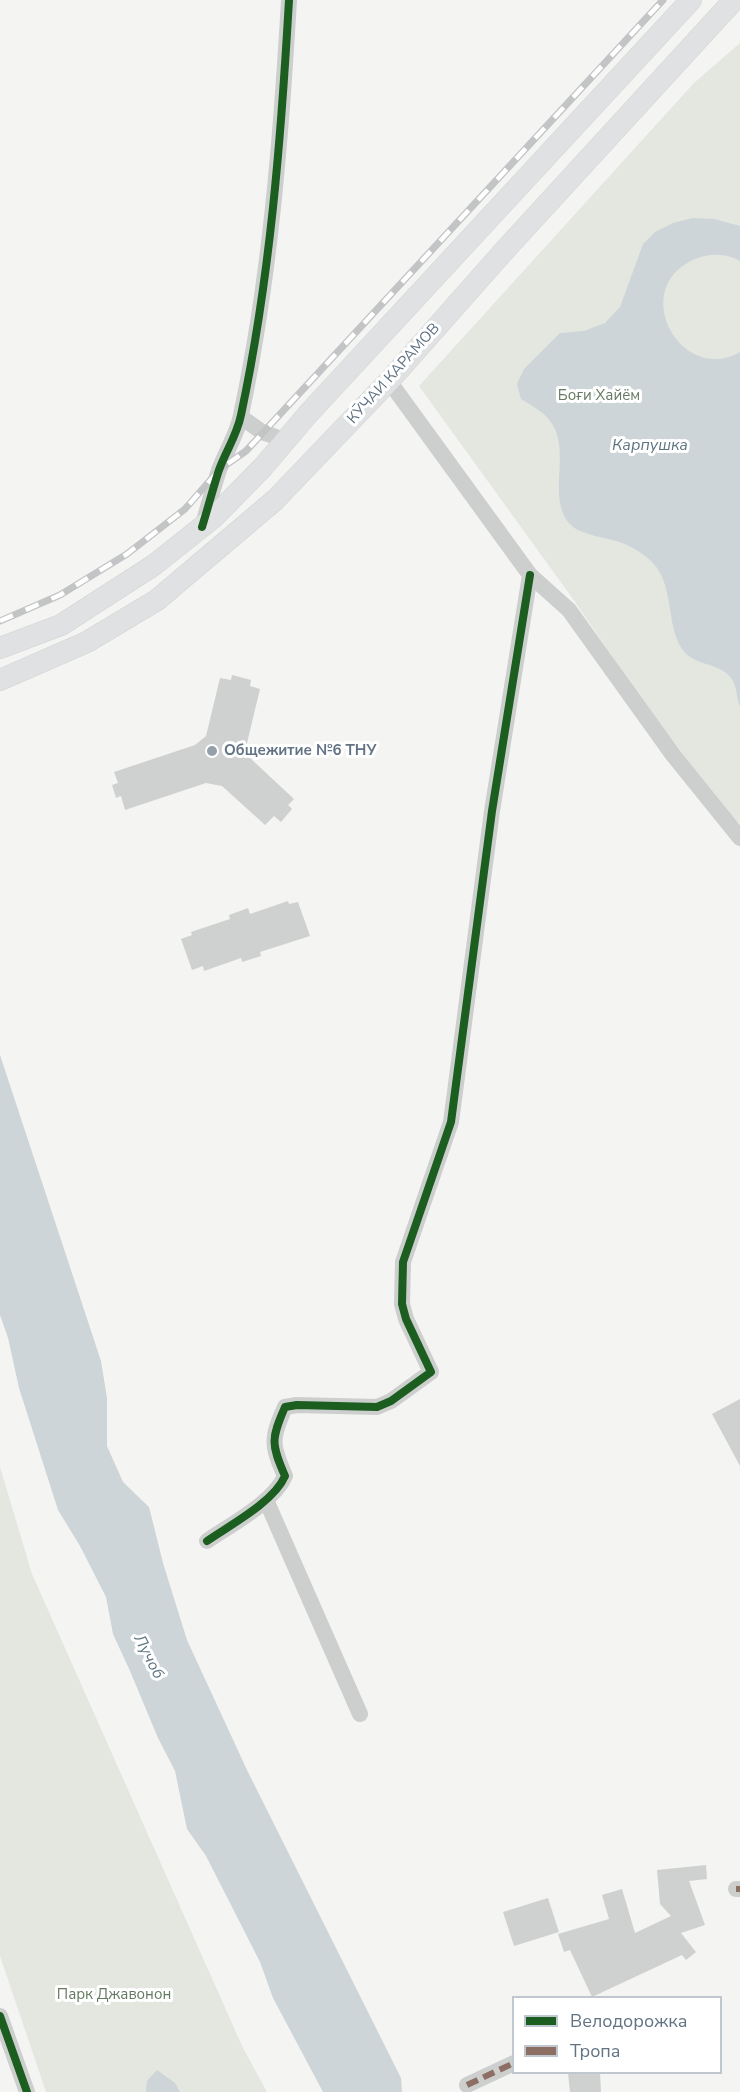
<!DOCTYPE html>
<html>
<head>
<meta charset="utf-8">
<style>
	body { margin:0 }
	#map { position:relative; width:740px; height:2092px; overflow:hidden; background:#f4f4f2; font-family:"Nunito Sans",sans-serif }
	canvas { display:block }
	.legend { position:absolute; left:512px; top:1996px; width:210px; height:78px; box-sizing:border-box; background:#fff; border:2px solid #c0c7ce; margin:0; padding:8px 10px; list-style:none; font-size:18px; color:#627384 }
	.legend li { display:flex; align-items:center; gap:12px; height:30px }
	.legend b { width:30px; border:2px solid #c0c7ce }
</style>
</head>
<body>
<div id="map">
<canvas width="740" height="2092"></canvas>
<ul class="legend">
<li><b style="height:8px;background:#1b5e20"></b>Велодорожка</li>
<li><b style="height:8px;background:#8d6e63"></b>Тропа</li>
</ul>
</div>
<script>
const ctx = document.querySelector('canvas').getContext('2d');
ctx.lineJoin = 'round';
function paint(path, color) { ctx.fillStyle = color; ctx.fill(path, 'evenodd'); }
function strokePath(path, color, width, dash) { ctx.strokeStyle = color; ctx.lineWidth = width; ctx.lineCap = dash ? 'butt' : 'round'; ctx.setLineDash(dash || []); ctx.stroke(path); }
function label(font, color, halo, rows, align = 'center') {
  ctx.font = font + ' "Nunito Sans",sans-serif'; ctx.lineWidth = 6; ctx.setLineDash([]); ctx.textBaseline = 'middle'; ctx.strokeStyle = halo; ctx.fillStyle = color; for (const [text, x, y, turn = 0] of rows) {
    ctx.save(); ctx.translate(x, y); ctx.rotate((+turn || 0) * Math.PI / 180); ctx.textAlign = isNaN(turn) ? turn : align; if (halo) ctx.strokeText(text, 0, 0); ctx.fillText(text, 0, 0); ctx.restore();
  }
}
paint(new Path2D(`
	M740,43V824L705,792L573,599L419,386L694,83Z
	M0,1467L32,1574L243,2048L267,2092H46L0,1956Z`), '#e3e7e0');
paint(new Path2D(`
	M693,218L714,219L740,226V261C727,253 709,253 695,259C627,288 681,386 740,352V707C737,699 737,689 733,681C722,660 691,669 679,644C666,617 674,581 649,559C642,553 631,546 622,543C609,538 580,535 571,525C545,498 573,451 550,421C543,411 532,406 521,399L517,384L524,369L560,333L584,331L605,323L620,307L643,244L655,232L673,223Z
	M0,1055L101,1361L107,1398V1446L123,1482L149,1507L163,1563L187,1640L247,1770L401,2078L402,2092H323L273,1998L260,1962L206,1856L187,1829L175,1771L158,1738L130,1671L113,1634L106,1597L80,1546L58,1510L19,1388L8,1338L0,1315Z
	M157,2070L175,2083L180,2092H146L147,2081Z`), '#ced5d8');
paint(new Path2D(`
	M232,675L251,680L250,686L260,689L247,743L249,757L294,799L288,805L292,809L281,822L274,816L265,825L222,786L206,783L125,810L121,796L116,798L112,785L118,783L114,772L195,745L206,736L220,678L231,680Z
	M288,901L289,904L298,902L310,936L260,952L261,956L242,962L241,958L204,971L203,966L192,970L181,939L192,935L191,932L230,919L229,915L248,908L250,914Z
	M740,1399V1466L712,1414Z
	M706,1865L707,1879L689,1881L705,1925L681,1933L696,1952L686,1960L682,1955L592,1997L570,1950L564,1952L558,1934L609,1919L602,1895L622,1889L635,1933L671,1916L660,1904L657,1870Z
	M548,1898L559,1932L514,1946L503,1912Z
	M568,2073H600L601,2092H570Z`), '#cfd0d0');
const major = new Path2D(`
	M0,648L61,625L154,565L213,518L263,467L308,414L691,0
	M0,680L87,642L157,600L275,500L389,381L504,251L734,0`);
strokePath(major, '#d1d2d1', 22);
strokePath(new Path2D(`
	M389,381L530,575L569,610L673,755L740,838
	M241,417L262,432L287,441
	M202,527C208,508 213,488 219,470C226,451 237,435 241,415C270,279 281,139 289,0
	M266,1500L360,1714
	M207,1541C230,1525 274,1502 285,1476C271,1444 271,1439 285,1407L297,1405L377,1407L391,1401L431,1372L406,1319L402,1304L403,1262L451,1122L492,811L530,575
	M736,1889H740
	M0,2016L27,2092
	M467,2085L514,2063`), '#cdcfcf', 16);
strokePath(major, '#e0e1e2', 21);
const rail = new Path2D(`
	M0,621L60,595L127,554L185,509L220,469L246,451L663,0`);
strokePath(rail, '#c3c4c5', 7);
strokePath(rail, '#fff', 4.5, [14]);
strokePath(new Path2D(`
	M736,1889H740
	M467,2085L514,2063`), '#8d6e63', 6, [12, 6]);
strokePath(new Path2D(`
	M202,527C208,508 213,488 219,470C226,451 237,435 241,415C270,279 281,139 289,0
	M207,1541C230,1525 274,1502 285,1476C271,1444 271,1439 285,1407L297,1405L377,1407L391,1401L431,1372L406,1319L402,1304L403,1262L451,1122L492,811L530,575
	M0,2016L27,2092`), '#1b5e20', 8);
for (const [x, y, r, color] of [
	[212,751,6,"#95a0aa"]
]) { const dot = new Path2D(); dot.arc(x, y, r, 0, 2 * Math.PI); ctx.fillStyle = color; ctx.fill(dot); strokePath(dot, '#fff', 2); }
label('15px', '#627384', '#fff', [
	["КӮЧАИ КАРАМОВ",394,374,-48]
]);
label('15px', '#657b61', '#fff', [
	["Боғи Хайём",599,396],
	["Парк Джавонон",114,1995]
]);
label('bold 15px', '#627384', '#fff', [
	["Общежитие №6 ТНУ",224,751]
], 'left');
label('italic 16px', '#5d7581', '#fff', [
	["Карпушка",650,446],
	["Лучоб",148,1657,63]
]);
</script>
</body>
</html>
